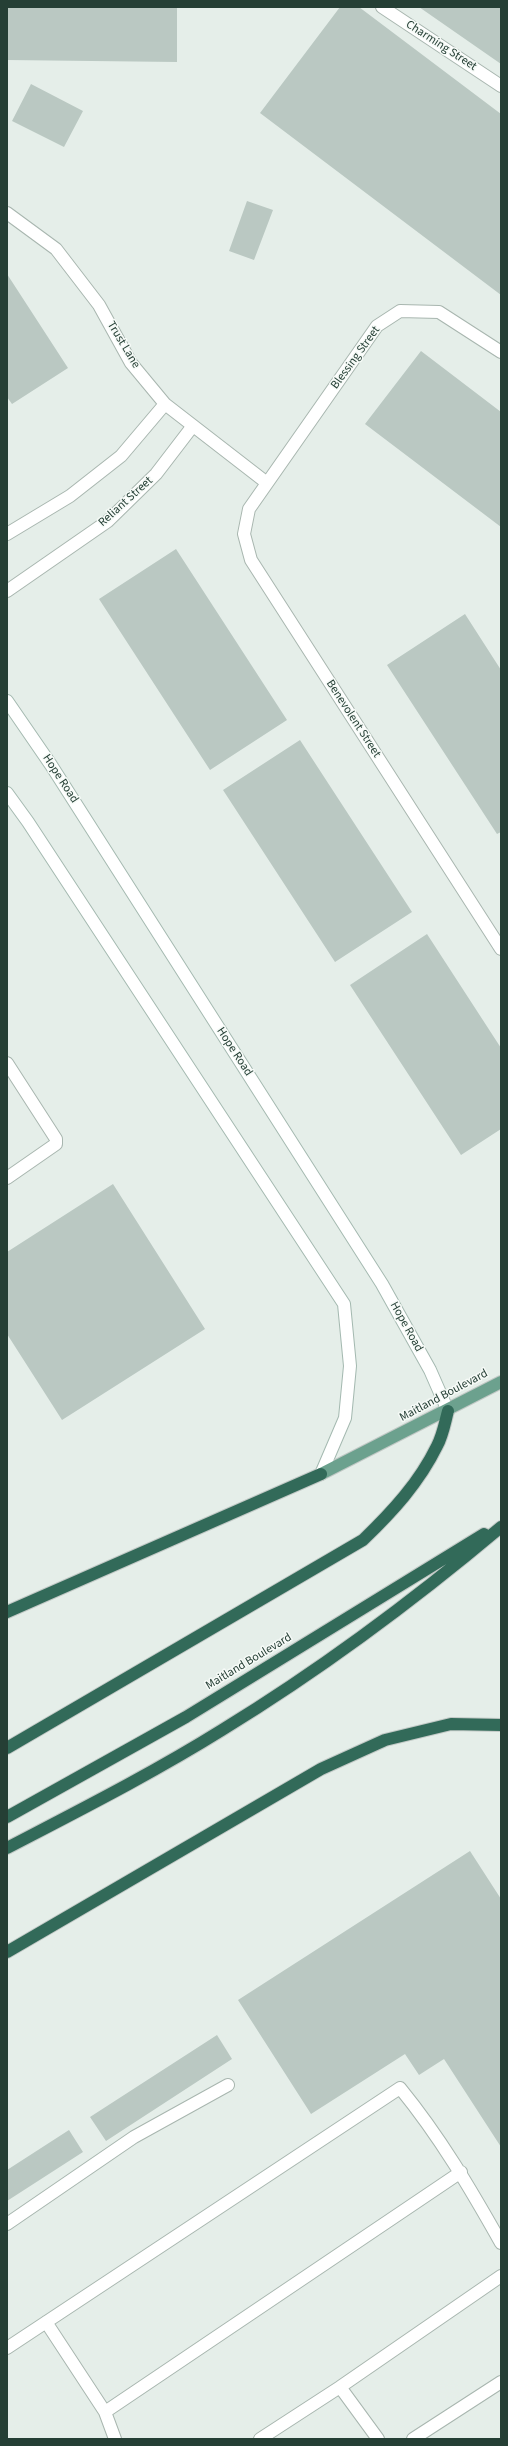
<!DOCTYPE html>
<html>
<head>
<meta charset="utf-8">
<style>
	body { margin:0 }
	#map { position:relative; width:508px; height:2446px; overflow:hidden; background:#e5eee9; font-family:"Source Sans 3",sans-serif }
	canvas { display:block }
	.frame { position:absolute; inset:0; border:8px solid #253f35; pointer-events:none }
</style>
</head>
<body>
<div id="map">
<canvas width="508" height="2446"></canvas>
<div class="frame"></div>
</div>
<script>
const ctx = document.querySelector('canvas').getContext('2d');
ctx.lineJoin = 'round';
function paint(path, color) { ctx.fillStyle = color; ctx.fill(path, 'evenodd'); }
function strokePath(path, color, width, dash) { ctx.strokeStyle = color; ctx.lineWidth = width; ctx.lineCap = dash ? 'butt' : 'round'; ctx.setLineDash(dash || []); ctx.stroke(path); }
function label(font, color, halo, rows, align = 'center') {
  ctx.font = font + ' "Source Sans 3",sans-serif'; ctx.lineWidth = 3; ctx.setLineDash([]); ctx.textBaseline = 'middle'; ctx.strokeStyle = halo; ctx.fillStyle = color; for (const [text, x, y, turn = 0] of rows) {
    ctx.save(); ctx.translate(x, y); ctx.rotate((+turn || 0) * Math.PI / 180); ctx.textAlign = isNaN(turn) ? turn : align; if (halo) ctx.strokeText(text, 0, 0); ctx.fillText(text, 0, 0); ctx.restore();
  }
}
paint(new Path2D(`
	M7,7H177V62L7,60Z
	M340,7H359L501,114V295L260,113Z
	M419,7H501V64Z
	M31,84L83,111L64,147L12,121Z
	M247,201L273,210L254,260L229,251Z
	M7,274L68,368L12,404L7,397Z
	M421,351L501,412V527L365,424Z
	M176,549L287,720L210,770L99,599Z
	M465,614L501,670V832L497,834L387,665Z
	M300,740L412,912L335,962L223,790Z
	M427,934L501,1048V1129L461,1155L350,985Z
	M113,1184L205,1329L62,1420L7,1334V1252Z
	M470,1851L501,1899V2147L444,2059L419,2075L405,2054L311,2114L238,2000Z
	M217,2035L232,2059L106,2141L90,2117Z
	M69,2130L83,2152L7,2201V2170Z`), '#bac8c2');
const lane = new Path2D(`
	M7,1063L56,1139V1144L7,1178
	M7,2224L134,2137L228,2085
	M46,2322L105,2412L115,2439
	M7,2348L400,2088C440,2137 470,2188 501,2243
	M340,2387L501,2276
	M105,2412L461,2172
	M260,2439L340,2387L378,2439
	M413,2439L501,2382`);
const street = new Path2D(`
	M382,7L501,86
	M7,213L56,249L99,305L131,363L165,404L267,483
	M501,352L439,312L400,311L377,326L249,509L244,534L251,560L501,949
	M7,534L70,496L121,456L165,404
	M7,591L108,521L156,474L192,427`);
const secondary = new Path2D(`
	M7,701L51,765L382,1284L430,1370L448,1411
	M7,793L28,822L344,1304L350,1366L345,1418L321,1474`);
const primary = new Path2D(`
	M321,1474L501,1382`);
const highway = new Path2D(`
	M7,1612L321,1474
	M7,1748L363,1540C392,1512 419,1483 437,1446C443,1435 445,1422 448,1411
	M7,1817L186,1717L484,1534
	M7,1848C80,1810 153,1773 222,1730C320,1670 413,1601 501,1527
	M7,1952L321,1769L385,1740L451,1724L501,1725`);
strokePath(lane, '#a8b6af', 14);
strokePath(street, '#a8b6af', 14);
strokePath(secondary, '#a4b9b0', 14);
strokePath(primary, '#c2c9c6', 14);
strokePath(highway, '#c2c9c6', 14);
strokePath(lane, '#fff', 12);
strokePath(street, '#fff', 12);
strokePath(secondary, '#fff', 12);
strokePath(primary, '#6ca18e', 12);
strokePath(highway, '#326a59', 12);
label('12px', '#253f35', '#f6faf7', [
	["Charming Street",441,46,33],
	["Trust Lane",123,345,59],
	["Blessing Street",356,358,-54],
	["Reliant Street",126,502,-42],
	["Benevolent Street",353,719,57],
	["Hope Road",60,779,57],
	["Hope Road",234,1052,57],
	["Hope Road",406,1327,61],
	["Maitland Boulevard",444,1396,-28],
	["Maitland Boulevard",249,1662,-31]
]);
</script>
</body>
</html>
